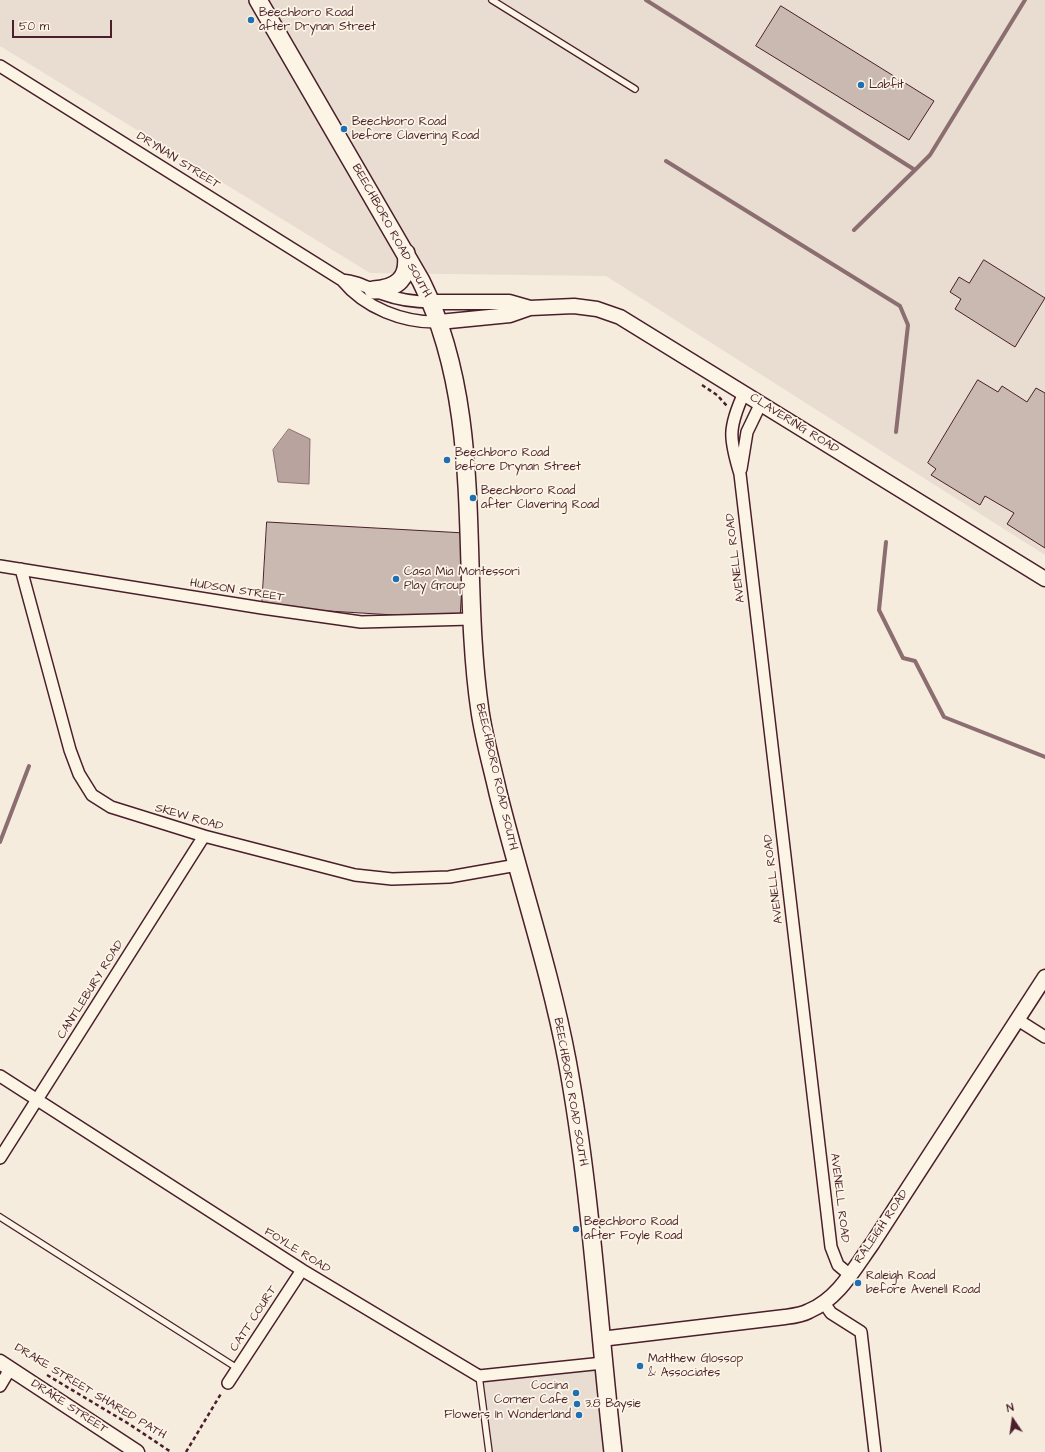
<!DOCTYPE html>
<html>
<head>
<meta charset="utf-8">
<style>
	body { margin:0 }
	#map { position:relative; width:1045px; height:1452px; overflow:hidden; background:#f5ecde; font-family:"Architects Daughter",sans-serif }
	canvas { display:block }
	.north { position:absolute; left:993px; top:1400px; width:40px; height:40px; -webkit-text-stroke:3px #fcf5e5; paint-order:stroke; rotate:347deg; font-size:11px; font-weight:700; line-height:16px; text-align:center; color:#4a1f2b }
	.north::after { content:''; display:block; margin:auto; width:14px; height:18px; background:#4a1f2b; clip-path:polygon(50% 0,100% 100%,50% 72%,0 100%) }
	.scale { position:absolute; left:12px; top:20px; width:100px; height:18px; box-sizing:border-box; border:2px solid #4a1f2b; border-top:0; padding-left:5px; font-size:12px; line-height:14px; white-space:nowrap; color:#4a1f2b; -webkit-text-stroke:3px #fcf5e5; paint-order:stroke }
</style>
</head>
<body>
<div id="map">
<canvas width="1045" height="1452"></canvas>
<div class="north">N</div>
<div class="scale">50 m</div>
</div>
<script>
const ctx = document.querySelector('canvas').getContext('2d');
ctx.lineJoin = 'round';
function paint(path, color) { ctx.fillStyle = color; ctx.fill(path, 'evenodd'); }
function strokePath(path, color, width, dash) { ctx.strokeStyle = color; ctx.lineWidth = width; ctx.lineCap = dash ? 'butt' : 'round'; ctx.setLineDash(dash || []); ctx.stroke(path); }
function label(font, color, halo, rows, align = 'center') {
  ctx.font = font + ' "Architects Daughter",sans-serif'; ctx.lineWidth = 3.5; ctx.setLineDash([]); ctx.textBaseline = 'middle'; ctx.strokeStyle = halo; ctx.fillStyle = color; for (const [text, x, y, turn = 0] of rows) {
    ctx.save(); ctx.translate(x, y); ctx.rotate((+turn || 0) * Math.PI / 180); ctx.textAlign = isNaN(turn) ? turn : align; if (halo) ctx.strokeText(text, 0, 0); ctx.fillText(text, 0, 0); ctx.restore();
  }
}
paint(new Path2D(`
	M0,0H1045V555L606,276L370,273L0,46Z
	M602,1367L611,1452H489L479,1379Z`), '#e8ddd0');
const water = new Path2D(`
	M289,429L310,439L309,484L278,482L273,450Z`);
paint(water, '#b8a39e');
strokePath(water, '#8c6e70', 1);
strokePath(new Path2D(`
	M646,0L915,170L854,230
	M666,161L900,306L908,325L896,432
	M915,170L930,155L1025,0
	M886,542L879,610L903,658L915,661L944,717L1045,757
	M0,842L29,766`), '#8c6e70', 4);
const building = new Path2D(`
	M781,6L934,101L909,140L756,46Z
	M984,260L1045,298L1015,347L955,309L961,299L950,292L959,277L969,283Z
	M978,380L998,392L1002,386L1027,402L1036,388L1045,393V548L1007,524L1014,513L985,496L980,505L931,475L936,469L928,463Z
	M267,522L465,533L460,619L262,607Z`);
paint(building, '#cab9b1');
strokePath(building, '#4a1f2b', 1);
const service = new Path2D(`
	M492,0L635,89
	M0,1217L237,1368
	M479,1376L489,1452`);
const minor = new Path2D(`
	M0,66L342,280C365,308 403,323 439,322
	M342,280C357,281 368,288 383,294C399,300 415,302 432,302
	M744,393C728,428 729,438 740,474L831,1247L838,1265L850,1275
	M741,469L747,432L761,403
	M0,566L262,608L361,622L471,619
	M21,569L70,750L79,774L92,795L111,807L204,836L355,875L392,879L449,877L517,865
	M1018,1020L1045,1037
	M0,1076L302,1270L479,1376L603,1363
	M0,1158L204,836
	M824,1303L831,1313L861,1332L875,1452
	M228,1383L302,1270
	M0,1386L10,1369`);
const tertiary = new Path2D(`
	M432,302H509L530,308L574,306L597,309L620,317L1045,579
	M439,322L510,315L530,308
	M601,1339L785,1317C793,1316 802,1315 809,1311C838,1299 854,1269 872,1244L1045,977
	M0,1362L137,1452`);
const primary = new Path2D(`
	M258,0L421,281C487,414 459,568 480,711C484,739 492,766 498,793C520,882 550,970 567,1060C591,1189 598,1321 613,1452
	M373,290C397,289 410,278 406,253`);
strokePath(service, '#4a1f2b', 8);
strokePath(minor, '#4a1f2b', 14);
strokePath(tertiary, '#4a1f2b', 17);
strokePath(primary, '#4a1f2b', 20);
strokePath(new Path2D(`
	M702,385L717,395L727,406
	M47,1375L129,1424L171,1452
	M186,1452L222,1392`), '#4a1f2b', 2.5, [4, 3]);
strokePath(service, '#fcf5e5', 5.5);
strokePath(minor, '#fcf5e5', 11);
strokePath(tertiary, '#fcf5e5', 14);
strokePath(primary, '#fcf5e5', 17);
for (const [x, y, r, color] of [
	[251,20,4,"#1f6fb2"],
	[861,85,4,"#1f6fb2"],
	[344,129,4,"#1f6fb2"],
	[447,460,4,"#1f6fb2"],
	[473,498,4,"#1f6fb2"],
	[396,579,4,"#1f6fb2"],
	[576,1229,4,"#1f6fb2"],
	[858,1283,4,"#1f6fb2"],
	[640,1366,4,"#1f6fb2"],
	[576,1393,4,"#1f6fb2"],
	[577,1404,4,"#1f6fb2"],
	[579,1415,4,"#1f6fb2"]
]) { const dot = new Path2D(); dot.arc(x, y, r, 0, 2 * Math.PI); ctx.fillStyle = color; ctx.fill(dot); strokePath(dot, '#fcf5e5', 1.5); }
label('12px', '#4a1f2b', '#fcf5e5', [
	["Beechboro Road",259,13],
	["after Drynan Street",259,27],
	["Labfit",869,85],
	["Beechboro Road",352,122],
	["before Clavering Road",352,136],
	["Beechboro Road",455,453],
	["before Drynan Street",455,467],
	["Beechboro Road",481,491],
	["after Clavering Road",481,505],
	["Casa Mia Montessori",404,572],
	["Play Group",404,586],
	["Beechboro Road",584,1222],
	["after Foyle Road",584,1236],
	["Raleigh Road",866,1276],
	["before Avenell Road",866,1290],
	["Matthew Glossop",648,1359],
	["& Associates",648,1373],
	["Cocina",568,1386,"right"],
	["Corner Cafe",568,1400,"right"],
	["3.8 Baysie",585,1404],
	["Flowers In Wonderland",571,1415,"right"]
], 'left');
label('12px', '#4a1f2b', '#fcf5e5', [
	["DRYNAN STREET",178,161,32],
	["BEECHBORO ROAD SOUTH",391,231,61],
	["CLAVERING ROAD",794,424,32],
	["AVENELL ROAD",736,558,-97],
	["HUDSON STREET",237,591,9],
	["BEECHBORO ROAD SOUTH",496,777,77],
	["SKEW ROAD",189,818,16],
	["AVENELL ROAD",774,879,-97],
	["CANTLEBURY ROAD",91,990,-58],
	["BEECHBORO ROAD SOUTH",570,1092,80],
	["AVENELL ROAD",839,1198,83],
	["RALEIGH ROAD",882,1227,-56],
	["FOYLE ROAD",297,1251,32],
	["CATT COURT",254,1319,-57],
	["DRAKE STREET SHARED PATH",90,1392,31],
	["DRAKE STREET",69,1407,33]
]);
</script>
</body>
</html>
